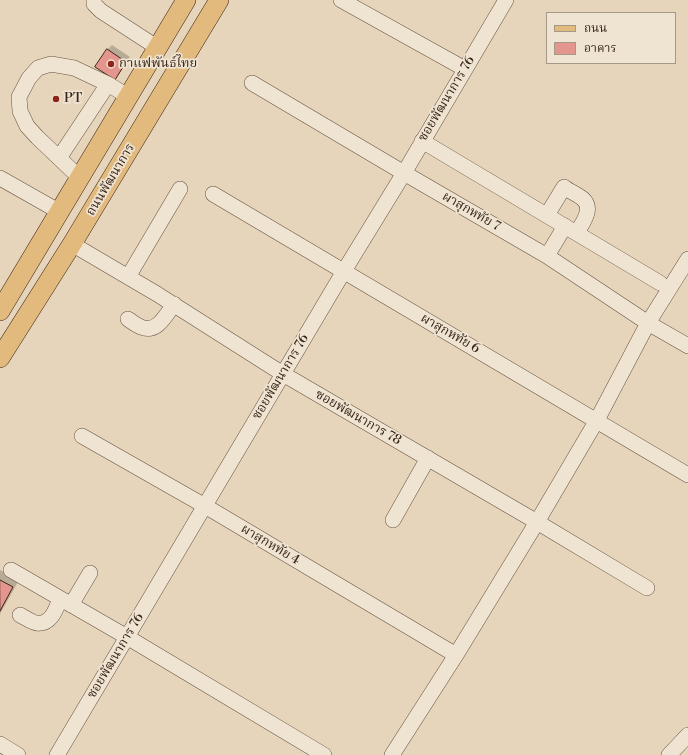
<!DOCTYPE html>
<html>
<head>
<meta charset="utf-8">
<style>
	body { margin:0 }
	#map { position:relative; width:688px; height:755px; overflow:hidden; background:#e6d5ba; font-family:"Libre Bodoni","Noto Serif Thai",serif }
	canvas { display:block }
	.legend { position:absolute; left:546px; top:12px; width:130px; height:52px; box-sizing:border-box; background:#efe4d2; border:1px solid #a69888; margin:0; padding:5px 7px; list-style:none; font-size:12px; color:#392519 }
	.legend li { display:flex; align-items:center; gap:8px; height:20px }
	.legend b { width:20px; border:1px solid #a69888 }
</style>
</head>
<body>
<div id="map">
<canvas width="688" height="755"></canvas>
<ul class="legend">
<li><b style="height:5px;background:#e3ba7d"></b>ถนน</li>
<li><b style="height:11px;background:#e4958d"></b>อาคาร</li>
</ul>
</div>
<script>
const ctx = document.querySelector('canvas').getContext('2d');
ctx.lineJoin = 'round';
function paint(path, color) { ctx.fillStyle = color; ctx.fill(path, 'evenodd'); }
function strokePath(path, color, width, dash) { ctx.strokeStyle = color; ctx.lineWidth = width; ctx.lineCap = dash ? 'butt' : 'round'; ctx.setLineDash(dash || []); ctx.stroke(path); }
function label(font, color, halo, rows, align = 'center') {
  ctx.font = font + ' "Libre Bodoni","Noto Serif Thai",serif'; ctx.lineWidth = 3.5; ctx.setLineDash([]); ctx.textBaseline = 'middle'; ctx.strokeStyle = halo; ctx.fillStyle = color; for (const [text, x, y, turn = 0] of rows) {
    ctx.save(); ctx.translate(x, y); ctx.rotate((+turn || 0) * Math.PI / 180); ctx.textAlign = isNaN(turn) ? turn : align; if (halo) ctx.strokeText(text, 0, 0); ctx.fillText(text, 0, 0); ctx.restore();
  }
}
paint(new Path2D(`
	M112,45L130,57L119,74L114,78L108,49Z
	M0,570L19,580L0,614Z`), '#0003');
const building = new Path2D(`
	M107,49L126,62L115,80L95,67Z
	M0,580L13,587L0,611Z`);
paint(building, '#e4958d');
strokePath(building, '#392519', 1);
const minor = new Path2D(`
	M94,0V4L101,11L158,48
	M341,0L465,69
	M252,83L404,173L547,256L648,323L688,346
	M422,141L660,283
	M59,158L108,84
	M0,178L60,212
	M80,178L37,137L27,126L20,111L19,97L29,78L38,68L51,64L74,68L108,84L129,97
	M213,194L688,475
	M547,215L564,187C569,191 579,195 583,199C594,209 582,223 577,233
	M72,244L157,294L283,374L537,522L647,588
	M547,256L565,226
	M128,277L180,189
	M128,319C132,322 136,325 141,327C157,334 166,315 174,304
	M82,436L205,506L456,655
	M393,520L428,458
	M11,570L127,637L324,755
	M71,605L90,573
	M20,615C24,617 33,623 37,623C51,625 56,609 60,599
	M0,744L18,755
	M57,755L344,271L404,173L506,0
	M392,755L456,655L537,522L597,420L648,323L688,259
	M669,755L688,735`);
const major = new Path2D(`
	M0,311L186,0
	M0,358L72,244L219,0`);
strokePath(minor, '#645141', 16);
strokePath(major, '#392519', 20);
strokePath(minor, '#efe4d2', 15);
strokePath(major, '#e3ba7d', 19);
for (const [x, y, r, color] of [
	[111,64,4,"#8f2418"],
	[56,99,4,"#8f2418"]
]) { const dot = new Path2D(); dot.arc(x, y, r, 0, 2 * Math.PI); ctx.fillStyle = color; ctx.fill(dot); strokePath(dot, '#efe4d2', 1.5); }
label('13px', '#392519', '#efe4d2', [
	["กาแฟพันธ์ไทย",119,64],
	["PT",64,99]
], 'left');
label('13px', '#392519', '#efe4d2', [
	["ซอยพัฒนาการ 76",447,99,-59],
	["ถนนพัฒนาการ",111,180,-59],
	["ผาสุกหทัย 7",471,212,30],
	["ผาสุกหทัย 6",450,334,30],
	["ซอยพัฒนาการ 76",281,377,-59],
	["ซอยพัฒนาการ 78",358,418,30],
	["ผาสุกหทัย 4",270,545,31],
	["ซอยพัฒนาการ 76",116,656,-59]
]);
</script>
</body>
</html>
